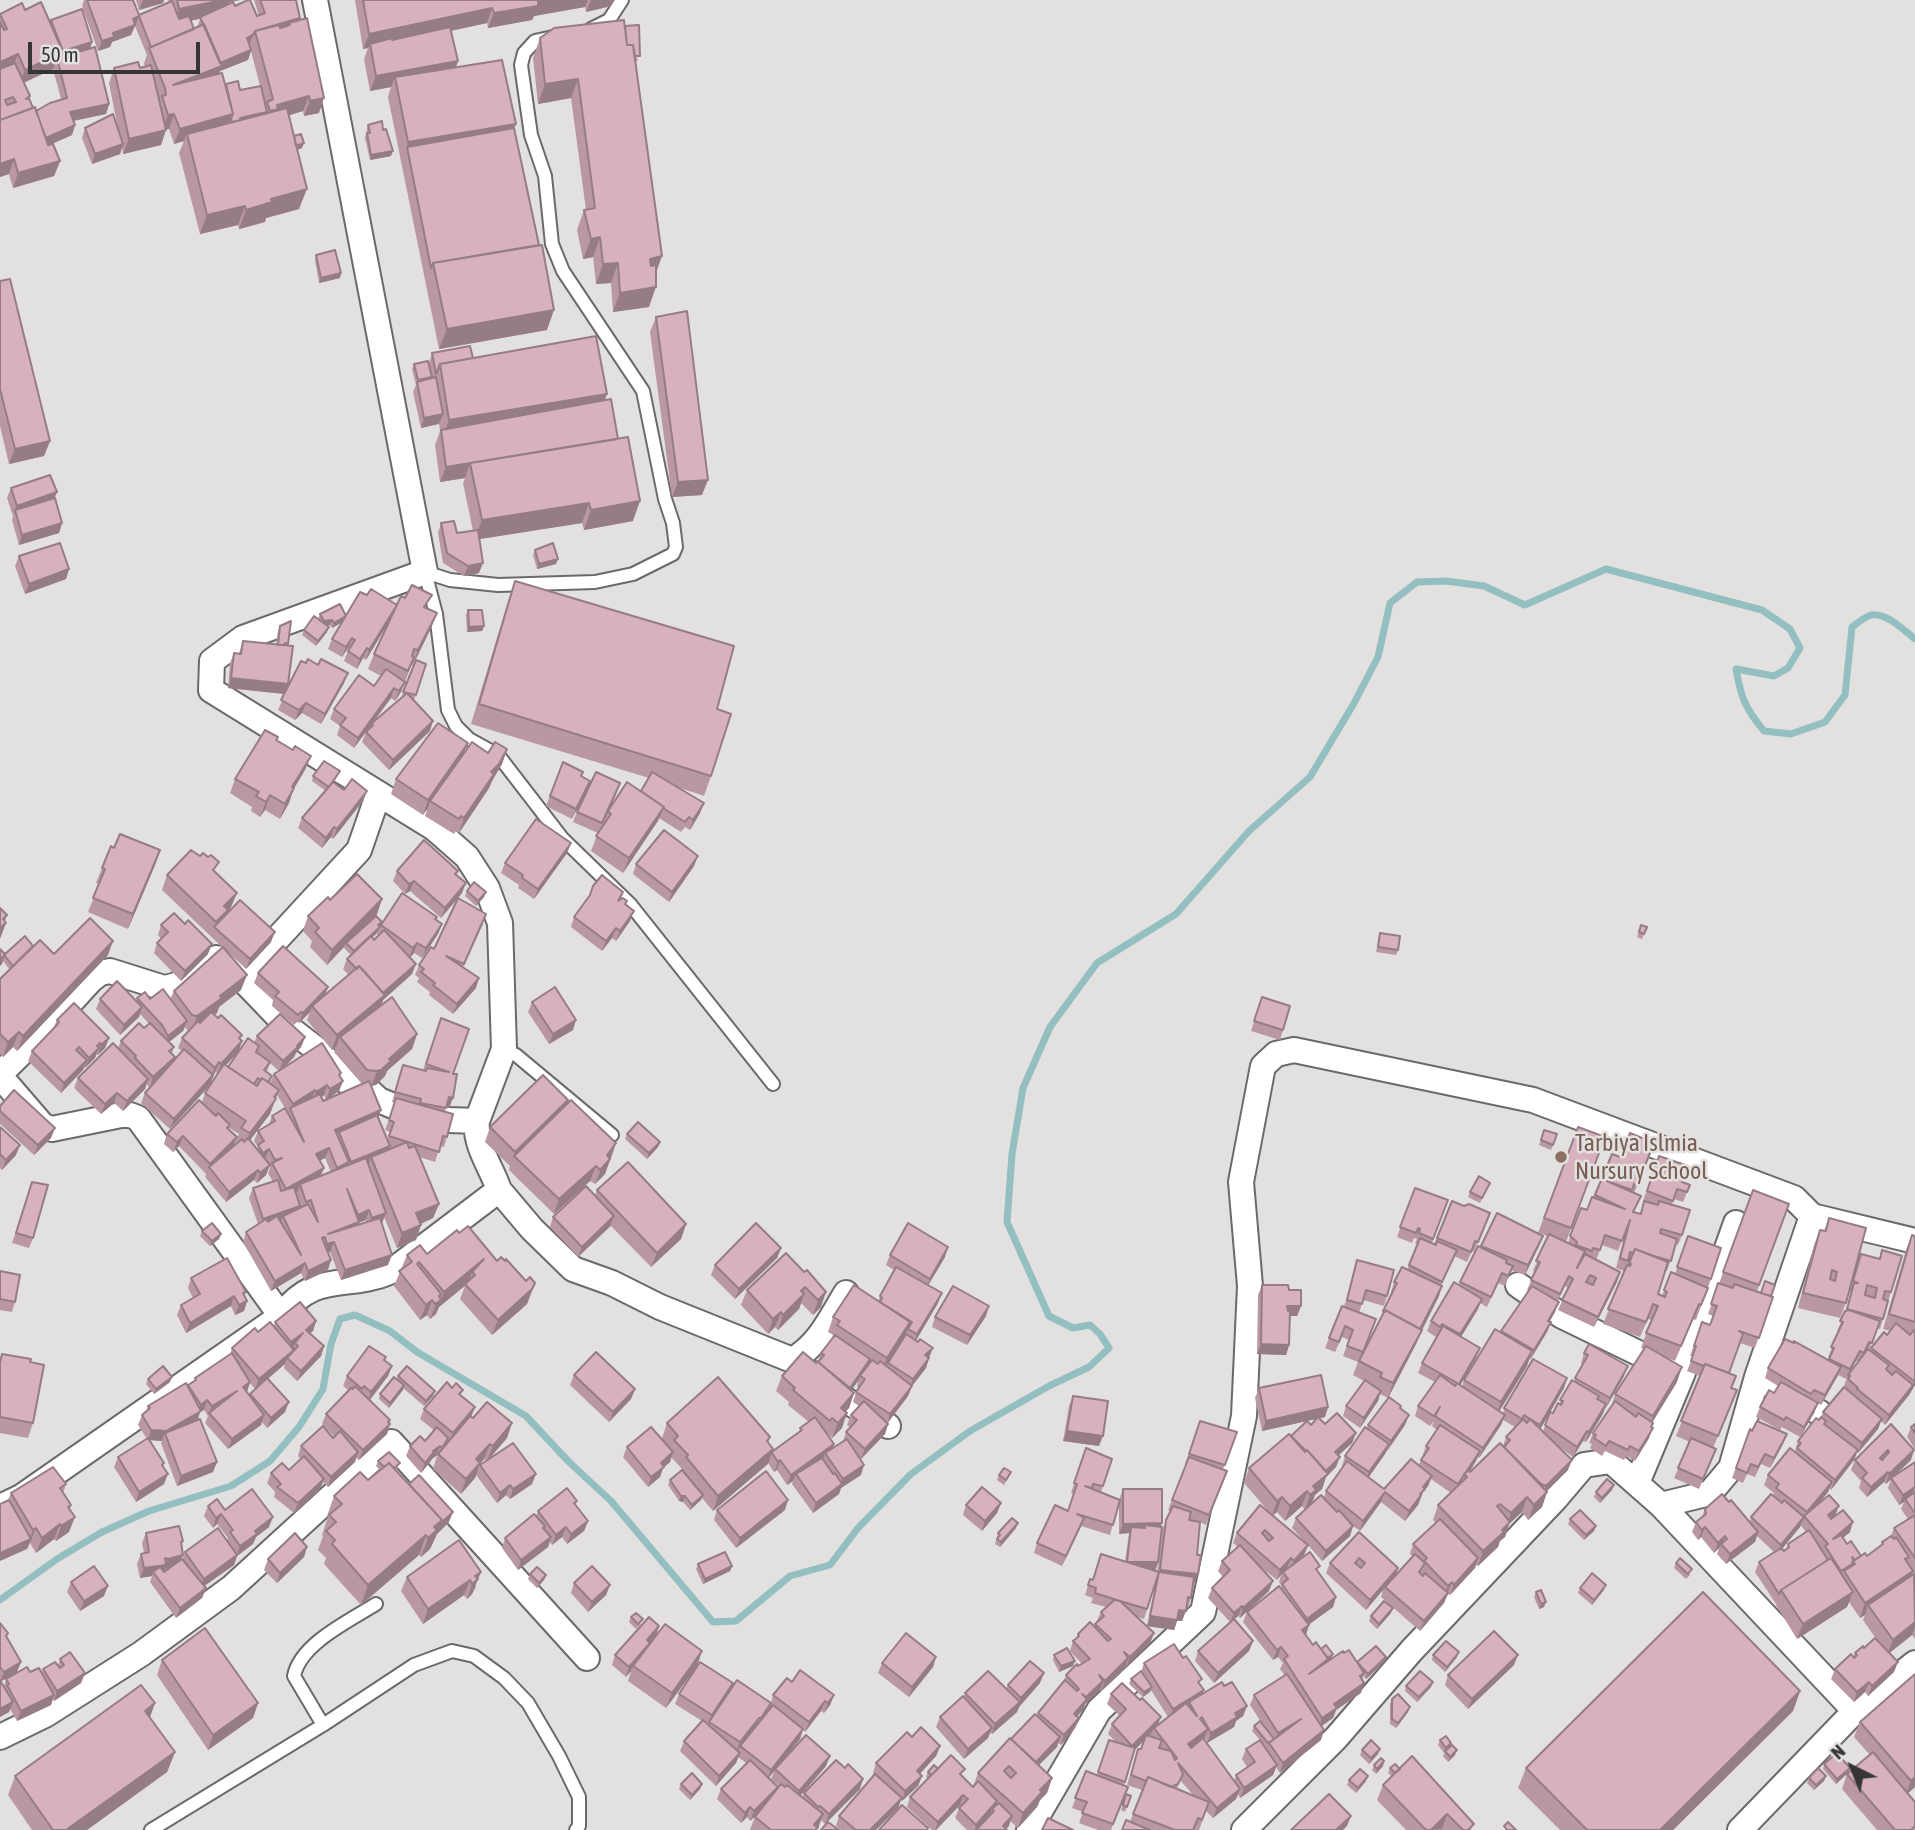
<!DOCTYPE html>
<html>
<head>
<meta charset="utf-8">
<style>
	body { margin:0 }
	#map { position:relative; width:1915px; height:1830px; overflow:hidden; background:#e3e1df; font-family:"Asap Condensed",sans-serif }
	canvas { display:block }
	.north { position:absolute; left:1817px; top:1732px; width:70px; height:70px; -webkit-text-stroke:5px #e3e1df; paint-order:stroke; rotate:317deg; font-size:19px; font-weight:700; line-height:28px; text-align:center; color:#353534 }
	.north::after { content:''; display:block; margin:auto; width:24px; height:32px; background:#353534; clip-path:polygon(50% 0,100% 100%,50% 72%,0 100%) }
	.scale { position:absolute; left:28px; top:42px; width:172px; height:32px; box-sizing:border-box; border:4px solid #353534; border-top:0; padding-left:9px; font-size:21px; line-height:24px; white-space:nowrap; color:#353534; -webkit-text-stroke:5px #e3e1df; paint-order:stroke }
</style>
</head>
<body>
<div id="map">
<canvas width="1915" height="1830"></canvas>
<div class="north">N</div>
<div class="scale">50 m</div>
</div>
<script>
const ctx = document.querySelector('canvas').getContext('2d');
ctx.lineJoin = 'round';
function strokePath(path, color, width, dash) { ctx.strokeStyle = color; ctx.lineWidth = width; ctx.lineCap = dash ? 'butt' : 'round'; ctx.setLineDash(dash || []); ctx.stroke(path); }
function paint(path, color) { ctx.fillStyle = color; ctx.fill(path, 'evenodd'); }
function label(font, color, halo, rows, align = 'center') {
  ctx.font = font + ' "Asap Condensed",sans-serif'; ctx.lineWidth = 5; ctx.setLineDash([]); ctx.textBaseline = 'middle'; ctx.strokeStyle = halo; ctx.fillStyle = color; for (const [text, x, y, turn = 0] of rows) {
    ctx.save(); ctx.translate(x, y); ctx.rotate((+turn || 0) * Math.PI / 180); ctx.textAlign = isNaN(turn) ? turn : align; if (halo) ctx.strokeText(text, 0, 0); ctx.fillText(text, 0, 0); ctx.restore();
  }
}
strokePath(new Path2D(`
	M0,1600L57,1559L102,1532L149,1511L231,1486L270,1461L299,1427L323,1389L331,1344L340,1319L355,1315L390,1331L417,1352L526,1416L569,1462L611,1501L713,1622L736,1621L790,1576L830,1565L858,1528L911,1474L970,1431L1049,1386L1089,1367L1109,1348L1100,1334L1090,1325L1073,1328L1049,1316L1007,1222L1012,1154L1023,1088L1050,1027L1097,963L1176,914L1249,831L1310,777L1353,705L1378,657L1390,603L1417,582L1446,581L1484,586L1525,605L1606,569L1762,610L1790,629L1800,648L1788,668L1774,676L1736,669C1741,698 1745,708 1764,731L1791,734L1825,722L1845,695L1852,627C1858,623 1864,617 1871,615C1886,612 1904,630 1915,639`), '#93bfc0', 7);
const lane = new Path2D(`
	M591,29L609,20L622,0
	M425,572L450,580L498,585L595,582L633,574L673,554L676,547L673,523L665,499L643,391L563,271L552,244L545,176L531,135L521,65L524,53L535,41L553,37
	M425,572L436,614L448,710L456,726L469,739L498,755L562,838L630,904L773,1084
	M504,1049L516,1055L612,1135
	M323,1725L294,1676C300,1644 349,1621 376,1604
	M151,1830L323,1725L414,1665L452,1651L474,1656L504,1678L528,1703L559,1756L579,1797V1826L576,1830`);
const street = new Path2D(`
	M241,978L289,1028L320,1052L343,1079L349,1083L367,1089L379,1100L405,1111L449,1120L477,1121L504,1049L500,923L487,888L467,857L434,828L211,690L212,661L243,638L425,572L315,0
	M0,1074L48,1027L91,980L100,973L110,971L164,988C186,986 198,968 216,958L222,959L241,978L359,850L378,795
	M0,1076L43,1126L52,1129L121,1115H130L138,1118L281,1316
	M499,1190L532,1229L573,1269L612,1283L660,1307L792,1360L847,1401L888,1426
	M1518,1285L1562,1316L1669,1368
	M792,1360C819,1345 830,1319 846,1293
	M1757,1377L1820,1413
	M1637,1483L1682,1375L1736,1223
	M1661,1505L1710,1493L1731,1468L1757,1377L1812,1216
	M0,1507L21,1497L281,1316C316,1269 347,1291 392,1271L499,1190C492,1168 474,1145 477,1121
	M0,1737L45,1715L141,1654L231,1588L391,1442L587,1658
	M1029,1830L1099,1710L1203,1612L1244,1416L1250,1286L1241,1182L1263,1066L1276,1054L1294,1050L1533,1100L1794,1198L1812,1216L1915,1241
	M1244,1830L1336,1738L1412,1650L1556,1498L1584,1465L1611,1461L1661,1505L1855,1711L1915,1663
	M1740,1830L1855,1711`);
strokePath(lane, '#6c6a68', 16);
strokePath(street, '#6c6a68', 28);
strokePath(lane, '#fff', 12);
strokePath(street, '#fff', 24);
paint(new Path2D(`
	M84,0H133L139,15L169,3L168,0H240L229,2L228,4L235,6L257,16H259L254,0H296L319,113L304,116L303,111L289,115L294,136L302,148L297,150L299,209L266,218L265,222L239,229L238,225L200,234L179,153L184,141L174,144L169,129H166L161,145L123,154L122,147L120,154L92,164L82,138L85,128L118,129L109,83L114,68H140L145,67L144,63L147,55L135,26L131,35L112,42L110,47L98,51L82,6ZM200,19L197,28L194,29L191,21ZM251,51L260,86L240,90L226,84L225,86L219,74L220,71L248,60Z
	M136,0H164L163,3L139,10Z
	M355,0H614L611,6L586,12L585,7L534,16L532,20L488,28L487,23L451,31L456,67L516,124L514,128L547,330L439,349L388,97L391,87L370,91L364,59L368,48L363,49Z
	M25,10L50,23L51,20L92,42L90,48L109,104L106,114L74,121L75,125L72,135L48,145L60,161L54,176L13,188L9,174L0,177V14ZM53,69L61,99L36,111L33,108L29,98L30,96L23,83Z
	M625,26L638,61H636L656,273L649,307L613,312L611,283L596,284L593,257L583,259L577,230L584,210H586L571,98L538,104L533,58L540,38Z
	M368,125L383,130L391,156L370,160L365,138Z
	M316,255L340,278L319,283L315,260Z
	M0,281L50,441L44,456L9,464L0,426Z
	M656,317L702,495L672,497L650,332Z
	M432,353L473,358L605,401L633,521L584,530L582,523L479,539V573L464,576L443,563L438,533L441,523L457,533L473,531L463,483L465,478L440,482L435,445L440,431L439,423L421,428L413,392L416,385L412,369L414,364L429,363Z
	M11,488L57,492L54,498L62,523L59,533L19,545L12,520L13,516L7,498Z
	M535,550L556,564L537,569L533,555Z
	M19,556L69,569L66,579L25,594L15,566Z
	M515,581L717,709L711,776L704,796L677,787L700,813L690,830L685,827L681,832L659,818L623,873L591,851L598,833L573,822L577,812L617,793L609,809L641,791L649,778L471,724L508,601Z
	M367,595L397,605L427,608L437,613L431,628L413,665H411L401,692L395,701L391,698L374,721L402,697L403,692L416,695L414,700L430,731L389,770L362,742L366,732L369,729L371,725L354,748L337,735L340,726L330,719L334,709L374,686L381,676L368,669L374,654L390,620L366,660L363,658L357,669L344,661L349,648H348L342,657L328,649L332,639L341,623L332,628L330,625L327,626L329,627L327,632L316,646L302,635L304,630L318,619L320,614L346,616Z
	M468,610L484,626L482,631L467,632L466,615Z
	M280,626L288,644V684L285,692L344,683L321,724L302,713L295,720L278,710L285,694L228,688L230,663L234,653H239L243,641L276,645L278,631Z
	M278,737L277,741L305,770L293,790L289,803L280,819L265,810L260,817L251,811L252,807L230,793L235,779Z
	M507,749L502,764L492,781L489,788L459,833L456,831L454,834L425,816L428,808L423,815L391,794L396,779L464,754L488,753Z
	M563,762L581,776L586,791L572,819L546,806Z
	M340,771L334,782L344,790L367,791L363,801L333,839L331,837L322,848L298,828L302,818L326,791L312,781L313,776Z
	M571,843L567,853L534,899L518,888L519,885L501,873L505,863Z
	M636,864L694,866L669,902L633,874Z
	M155,865L128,929L88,912L99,884L96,883L102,868Z
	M397,871L457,875L462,893L458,898L483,924L463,967L476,988L453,1014L429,995L430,992L417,982L419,978L415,975L419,965L434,949L458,898L441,918L410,891L405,894L393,881Z
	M215,872L237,893L231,907L226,914L271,942L246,969L229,953L241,990L219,1007L217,1013L214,1015L240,1039L239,1051L226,1065L228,1067L254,1043L257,1036L305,1037L301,1047L296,1053L294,1057L284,1068L341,1073L340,1077L343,1081L339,1091L326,1100L324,1095L322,1097L323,1101L362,1084L334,1052L336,1047L332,1050L307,1020L310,1012L299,1023L297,1022L294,1025L272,1006L273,1000L254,983L258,973L328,987L325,995L349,975L343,969L347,959L351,955L344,948V947L327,965L310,947L312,941L303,931L308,916L330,900L382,899L377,914L368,923L382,922L378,932L372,938L374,940L378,936L377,935L381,925L436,920L442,924L438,934L422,958L414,953L410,958L412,974L383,1000L382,1005L417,1034L412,1049L387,1071L385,1076L376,1085L371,1086L381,1110L378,1118L387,1140L390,1132L385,1130L395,1103L392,1102L403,1065L423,1070L441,1018L453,1074V1098L449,1108L446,1107L445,1112L447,1137L444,1147L440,1146L435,1162L419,1157L439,1204L433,1218L421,1224L416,1240L397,1248L384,1217L382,1223L388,1265L341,1280L330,1252L328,1253V1270L305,1281L301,1273L271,1291L243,1242L246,1232L258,1224L249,1198L253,1188L273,1182L268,1173L270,1168L269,1166L266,1175L257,1183L254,1180L226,1202L205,1177L206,1174L179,1146L173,1152L164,1144L167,1134L202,1102L205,1093L218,1074L216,1072L213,1075L210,1085L170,1129L141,1103L145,1093L150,1088L146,1084L145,1089L123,1111L114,1103L101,1114L74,1088L78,1078L118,1048L121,1041L144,1028L149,1024L140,1014L139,1017L120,1035L96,1009L100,999L136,1001L137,998L170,999L174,991L222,947L162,890L167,875ZM185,1027L187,1030L189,1031L182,1038L178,1048L182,1051L174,1061L172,1053L174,1047L169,1042L183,1031ZM270,1063L279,1071L274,1074L270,1084L272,1076L267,1072ZM277,1095L288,1113L272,1116L269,1124L258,1131L254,1141L258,1147L257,1149L250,1140L270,1114ZM229,1128L239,1134L235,1143H237L234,1146L237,1137L228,1129ZM325,1158L331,1172L321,1176L319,1161ZM366,1220V1222L357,1225L358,1223Z
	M467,891L486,892L484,897L476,906L465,896Z
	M623,892L621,900L630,921L616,941L612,938L602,951L571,927L574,917Z
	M161,925L208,954L181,981L154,953L157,943L161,939L158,935Z
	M1641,925L1647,927L1642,939L1637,937Z
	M1380,933L1398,950L1396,955L1376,952Z
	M33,946L54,954L108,955L17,1051L13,1047L3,1057L0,1054V979L10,970L3,961L0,966V949L5,954Z
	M1262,997L1283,1030L1280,1040L1251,1031Z
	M532,1002L573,1030L549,1044L528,1012Z
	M57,1020L109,1038L105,1048L98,1055L97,1054L95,1058L85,1068L84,1067L83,1070L61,1093L28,1061L32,1051L53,1029Z
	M566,1104L611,1158L605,1174L595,1184L590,1181L554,1214L509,1170L510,1166L485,1142L490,1127Z
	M0,1106L51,1138L34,1155L0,1124Z
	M0,1127L16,1155L2,1170L0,1168Z
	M1578,1127L1605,1137L1566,1242L1568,1243L1581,1208L1587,1210L1612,1154L1620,1157L1651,1153L1634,1193V1212L1640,1214L1644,1202L1643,1201L1659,1156L1682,1182L1690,1185L1683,1202L1674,1199L1672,1204L1682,1235L1678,1245L1676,1244L1667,1271L1665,1270L1658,1294L1662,1296L1671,1272L1675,1274L1688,1236L1711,1279L1696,1320L1693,1319L1675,1361L1665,1357L1677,1382L1652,1422L1653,1423L1649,1438L1635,1461L1627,1456L1624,1460L1605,1451L1602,1456L1590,1448L1592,1444L1589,1443L1593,1433L1611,1408L1615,1394L1644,1349L1641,1348L1651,1320L1648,1319L1640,1337L1603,1324L1624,1271L1616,1268L1626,1230L1618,1251L1602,1245L1596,1260L1617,1282L1594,1327L1558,1310L1568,1288L1565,1286L1558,1301L1555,1312L1550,1321L1551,1322L1547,1332L1530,1360L1529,1359L1527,1366L1499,1411L1503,1414L1504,1408L1567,1378L1564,1388L1550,1412L1553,1413L1574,1381L1582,1364L1581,1363L1584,1353L1624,1376L1586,1442L1583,1441L1573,1457L1558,1446L1568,1470L1546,1492H1547L1542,1507L1528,1520L1522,1512L1509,1524L1505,1537L1500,1541L1498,1547L1478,1566L1476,1565L1475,1568L1450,1595L1448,1593L1444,1603L1420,1631L1381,1597L1383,1590L1366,1610L1326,1573L1330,1563L1359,1532L1396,1575L1412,1556L1410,1554L1413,1544L1436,1523L1433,1520L1438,1505L1451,1493L1431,1479L1428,1486L1423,1492L1418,1505L1405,1521L1381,1502L1360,1531L1353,1526L1350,1536L1322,1561L1308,1545L1304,1555L1301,1559L1318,1571L1336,1597L1333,1607L1309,1624L1305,1635L1313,1645L1333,1654L1331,1659L1344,1653L1357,1663L1386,1657L1384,1662L1366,1679L1363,1676L1361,1693L1336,1710L1333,1718L1321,1726V1740L1280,1773L1276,1767L1273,1775L1240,1798L1238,1794L1236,1799L1213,1818L1206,1811L1199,1830H1122L1130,1822L1142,1790L1127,1785L1138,1749H1141L1144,1741L1135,1749L1124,1785L1128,1787L1111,1830H1098L1079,1823L1083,1812L1072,1808L1086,1771L1097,1775L1109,1740L1116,1742L1108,1734L1112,1724L1120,1716L1107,1704L1111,1694L1158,1725L1168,1717L1151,1690L1143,1697L1129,1684L1131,1679L1141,1672L1144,1663L1200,1684L1204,1690L1202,1694L1224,1686L1247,1706L1243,1716L1236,1721L1234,1727L1207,1743L1205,1738L1204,1739L1234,1781L1236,1775L1247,1767L1242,1759L1246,1749L1260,1740L1252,1731L1254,1726L1261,1722L1250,1705L1254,1695L1285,1676L1280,1669L1283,1663L1278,1657L1273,1660L1243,1622L1247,1612L1281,1587V1585L1279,1582L1281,1575L1277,1580L1258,1565L1269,1591L1240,1618L1238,1616L1234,1620L1253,1641L1249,1651L1214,1683L1195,1661L1198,1651L1230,1622L1208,1598L1212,1588L1223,1577L1218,1571L1222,1561L1238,1547L1233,1543L1237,1533L1268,1511L1244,1483L1249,1468L1291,1436L1307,1421L1262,1431L1255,1398L1259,1388L1328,1407L1325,1417L1320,1418L1325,1424L1356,1433L1352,1443L1338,1456L1336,1467L1326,1477L1322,1489L1315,1495L1312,1503L1324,1497L1326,1491L1343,1467L1342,1466L1345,1456L1367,1429L1368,1425L1400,1408L1405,1425L1369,1477L1384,1489L1419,1465L1426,1446L1437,1430L1432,1426L1434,1421L1430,1426L1415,1416L1418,1406L1435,1382L1418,1373L1422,1363L1436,1337L1427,1331L1431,1321L1459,1285L1478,1246L1480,1248L1497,1213L1539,1246L1525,1275L1511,1270L1505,1286L1498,1283L1487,1307L1480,1303L1478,1309L1461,1337L1480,1348L1476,1358L1460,1386L1462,1387L1464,1380L1501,1332L1528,1291L1527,1290L1535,1272L1533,1271L1548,1236L1538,1233ZM1550,1412L1546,1422L1543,1432L1540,1429ZM1316,1419L1311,1425L1307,1421ZM1503,1420L1515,1427L1506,1437L1503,1446L1470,1472L1478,1457L1479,1458L1501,1425ZM1302,1506L1305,1510L1296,1518L1292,1528L1308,1545L1273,1515L1277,1512L1285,1521ZM1180,1780L1194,1796L1177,1789Z
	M1544,1130L1557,1134L1551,1150L1539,1145Z
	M627,1134L660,1142L658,1147L647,1159L625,1139Z
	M32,1182L33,1238L29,1248L12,1243Z
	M1490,1183L1480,1203L1468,1197L1470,1192Z
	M1415,1188L1448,1200L1432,1243L1434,1244L1452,1201L1464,1206L1490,1213L1474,1252L1472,1251L1467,1262L1454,1256L1441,1286L1439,1296L1422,1330L1416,1344L1388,1398L1380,1394L1378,1401L1360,1428L1343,1416L1346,1406L1364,1381L1353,1375L1358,1362L1343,1356L1349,1340L1342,1337L1335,1352L1325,1348L1342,1306L1344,1307L1357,1260L1387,1296L1384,1306L1363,1300L1359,1313L1363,1352L1380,1321L1383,1311L1392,1292H1391L1394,1282L1407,1270L1418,1244L1415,1243L1417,1239L1414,1238L1412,1243L1397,1237Z
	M597,1190L686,1224L681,1239L651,1267L611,1226L578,1257L550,1227L553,1217L595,1195Z
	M1753,1190L1789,1204L1757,1291L1773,1297L1755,1348L1740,1343L1729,1373L1732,1389L1737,1390L1713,1448L1716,1449L1712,1459L1699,1489L1674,1478L1690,1442L1676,1436L1700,1376L1687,1371L1693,1356H1690L1702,1322L1710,1325L1713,1316L1708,1314Z
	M1829,1218L1846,1303L1840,1318L1798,1308L1814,1245L1820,1230L1824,1231Z
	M202,1231L221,1234L219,1239L210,1246L200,1236Z
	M459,1233L526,1281L535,1283L527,1304L492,1335L460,1299L465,1286L439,1307L436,1314L430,1319L427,1315L420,1320L394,1286L407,1255L427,1254Z
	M1912,1235L1915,1236V1385L1909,1395L1885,1425L1881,1421L1878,1429L1858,1453L1857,1452L1854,1460L1831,1490L1830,1488L1828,1492L1819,1503L1835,1516L1850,1532L1843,1538L1847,1544L1861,1556H1867L1880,1547L1882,1542L1891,1536L1894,1528L1908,1519L1901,1509L1904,1502L1899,1505L1888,1488L1891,1479L1886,1484L1884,1482L1867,1497L1859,1488L1861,1481L1851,1470L1855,1460L1891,1424L1911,1460L1894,1476L1915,1462V1639L1912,1635L1889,1653L1894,1672L1868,1696L1865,1692L1854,1702L1831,1679L1835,1669L1853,1657L1855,1653L1864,1648L1877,1640L1863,1620L1865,1615L1860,1618L1849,1602L1847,1607L1797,1639L1776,1605L1777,1603L1776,1604L1755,1572L1759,1562L1774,1552L1757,1536L1755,1542L1726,1564L1717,1554L1719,1548L1714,1553L1701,1537L1698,1540L1692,1532L1696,1522L1702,1517L1705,1509L1729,1502L1750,1522L1751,1517L1773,1496L1774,1493L1764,1485L1768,1475L1796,1453L1795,1451L1798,1441L1821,1417L1823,1412L1845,1387V1386L1844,1385L1847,1378L1846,1379L1838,1375L1821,1405L1818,1403L1814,1413L1800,1437L1782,1427L1780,1430L1756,1417L1760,1407L1774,1393L1778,1386L1765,1378L1768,1368L1828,1360L1830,1358L1828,1357L1839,1332L1837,1331L1846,1311L1851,1292L1849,1291L1861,1254L1879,1259L1882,1250L1891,1292L1883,1319L1880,1329L1877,1328L1869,1350L1870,1351L1871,1348L1890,1331L1883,1329L1906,1250ZM1856,1361L1858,1362L1850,1373ZM1802,1521L1801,1526L1806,1532L1788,1544L1786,1550L1784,1551L1782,1549L1800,1527Z
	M781,1248L777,1258L735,1299L711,1275L715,1265Z
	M890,1255L945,1257L928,1285L938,1303L916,1340L929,1358L926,1368L912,1386L908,1396L887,1423L888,1424L885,1434L861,1459L859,1457L861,1475L841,1488L839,1494L813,1513L792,1484L793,1481L787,1485L777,1470L774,1472L768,1463L713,1511L702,1498L701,1500L690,1510L683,1502L679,1501L668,1485L670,1480L681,1471L682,1469L671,1457L670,1462L663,1468L660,1477L648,1487L623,1457L627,1447L662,1438L667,1423L770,1437L768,1443L773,1449V1451L799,1433L800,1428L809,1422L788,1405L789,1402L776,1391L782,1376L818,1362L821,1353L832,1339L833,1335L828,1332L833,1317L878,1301L894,1270L886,1265ZM858,1381L857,1386L859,1388L856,1392L853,1402L859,1406L851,1415L847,1425L850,1427L846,1432L843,1441L833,1448L834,1444L827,1433L832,1438L842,1428L845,1411L849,1408L854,1393L851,1390Z
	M807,1270L821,1307L813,1315L801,1303L799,1309L778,1330L775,1327L768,1334L741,1305L747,1290L804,1272Z
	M0,1271L15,1302L12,1312L0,1310Z
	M191,1278L246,1292L244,1295L247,1301L244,1311L235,1315L231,1306L186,1333L177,1315L181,1305L193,1298L188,1288Z
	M1262,1285L1289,1290L1301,1306L1297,1316H1290L1289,1345L1286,1355L1257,1354L1258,1295Z
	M986,1316L967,1345L932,1327L935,1317Z
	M316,1321L313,1331L310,1333L324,1346L321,1356L297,1381L284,1368L285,1364L268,1379L285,1412L267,1428L262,1422L261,1425L228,1449L205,1423L208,1416L204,1410L200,1412L198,1420L213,1472L177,1486L161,1443L162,1441L150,1440L164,1463L163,1466L164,1484L136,1502L114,1467L118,1457L147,1439L138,1425L142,1415L146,1411L148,1406L188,1386L194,1381L195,1378L230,1355L232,1348L258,1332L274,1326L275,1322ZM250,1383L255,1389L249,1395L247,1391Z
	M2,1354L33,1423L28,1438L0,1433V1358Z
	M386,1357L385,1361L392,1366L388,1376L370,1400L390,1420L387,1434L359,1460L356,1458L355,1462L328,1487L323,1482L320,1489L294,1513L274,1497L275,1492L267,1483L271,1473L289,1470L301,1459L298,1456L301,1446L333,1438L334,1436L322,1424L326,1414L348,1390L343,1386L347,1376Z
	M574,1375L635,1389L631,1399L609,1422L570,1385Z
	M398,1376L435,1391L433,1396L424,1406L403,1388L389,1408L379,1399L380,1394L397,1379Z
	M148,1379L170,1382L154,1394L146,1384Z
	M461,1396L475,1407L471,1417L507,1438L490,1458L532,1484L510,1499L506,1495L497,1503L476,1475L480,1465L486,1461L484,1459L480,1464L475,1478L461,1494L433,1469L437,1456H436L432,1459L430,1462L421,1473L406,1456L410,1446L425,1441L435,1431L420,1419L424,1409Z
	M1073,1396L1099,1446L1063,1441L1069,1406Z
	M1200,1421L1237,1432L1223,1469L1227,1471L1206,1525L1200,1522L1194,1584L1191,1598L1188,1608L1186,1607L1182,1621H1177L1174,1630L1147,1626L1155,1585L1144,1619L1138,1617L1154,1633L1150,1643L1101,1691L1100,1690L1085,1704L1084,1709L1077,1716L1079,1718L1075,1728L1061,1745L1058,1743L1057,1747L1039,1765L1052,1778L1047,1793L1040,1800L1037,1807L1018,1828L1010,1821L1006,1829L1007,1830H967L955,1818L959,1808L961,1806L960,1805L936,1830H932L907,1807L910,1797L928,1779L926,1777L928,1772L938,1769L962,1776L973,1787L978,1773L1037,1716L1038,1713L1063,1683L1066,1675L1082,1664L1070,1651L1073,1641L1076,1639L1078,1634L1094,1627L1101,1612L1106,1607L1091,1603L1093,1598L1085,1595L1090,1579L1093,1580L1125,1562L1129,1533L1119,1534V1502L1110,1535L1081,1526L1062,1566L1034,1553L1037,1543L1068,1511L1074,1494L1071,1493L1086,1448L1112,1459L1101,1492L1119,1500L1123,1489L1162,1523L1161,1527L1158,1562L1155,1571L1157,1572L1162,1530L1171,1511L1168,1510L1186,1464H1185Z
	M1915,1424V1449L1907,1437L1911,1427Z
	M1750,1429L1783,1444L1770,1468L1761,1464L1755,1477L1747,1474L1743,1483L1732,1478Z
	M378,1461L398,1468L396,1470L409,1484L449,1522L437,1534L430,1549L421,1557L419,1555L361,1605L324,1564L326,1558L318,1550L323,1536L322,1535L328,1517L327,1516L334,1496L368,1480L380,1470L376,1466Z
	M1011,1472L1004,1485L997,1480L999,1475Z
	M66,1484L63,1493L71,1505L70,1510L69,1532L56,1541L54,1539L36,1553L30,1543L27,1549L8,1500L11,1493Z
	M1612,1490L1600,1503L1594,1497L1596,1492Z
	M577,1501L575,1505L588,1521L584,1531L567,1544L562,1537L552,1545L550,1542L548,1547L518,1570L502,1548L505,1538L536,1516L538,1511Z
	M1001,1503L997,1513L982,1531L963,1515L966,1505Z
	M208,1506L225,1510L269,1527L256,1537L253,1544L237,1556L234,1565L204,1586L206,1588L202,1598L176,1618L150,1582L152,1576L140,1578L137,1564L141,1554L144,1553L142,1543L146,1533L183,1541L181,1546V1560L182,1559L185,1552L227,1540L228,1538L217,1524L213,1528L204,1516Z
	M717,1510H785L736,1548L714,1520Z
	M1570,1519L1596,1526L1594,1531L1584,1540L1568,1524Z
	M1016,1528L1000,1547L995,1544L998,1533Z
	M459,1540L476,1587L472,1594L467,1599L464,1595L423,1624L401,1591L407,1577Z
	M307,1547L304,1557L277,1583L264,1570L268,1559Z
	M1676,1563L1690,1575L1686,1579L1674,1568Z
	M698,1564L732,1566L730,1571L703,1584L696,1569Z
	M530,1574L546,1575L544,1580L537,1588L528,1579Z
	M71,1582L104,1596L80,1611L67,1592Z
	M574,1583L610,1585L606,1595L588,1612L571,1593Z
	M1580,1588L1604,1590L1592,1605L1578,1593Z
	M1536,1592L1544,1607L1539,1609L1534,1597Z
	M1391,1613L1377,1629L1369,1621L1371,1616Z
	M631,1617L641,1624L636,1629L629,1622Z
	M0,1623L7,1637L17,1672L1,1681L4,1686L6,1679L30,1672L42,1673L43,1669L58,1666L60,1659L85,1673L81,1683L54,1701L53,1699L51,1705L17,1721L10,1709L9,1712L0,1717Z
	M659,1626L656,1636L650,1643L702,1651L697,1665L733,1683L730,1691L771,1703L773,1695L792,1682L834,1695L830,1705L824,1713L821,1711L805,1732L803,1730L800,1739L782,1761L826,1766L800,1796L802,1797L804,1793L860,1789L825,1824L821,1820L817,1830H750L755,1816L750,1821L747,1817L741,1823L717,1799L721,1789L746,1763L738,1757L736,1763L716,1786L680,1751L684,1741L702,1721L675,1704L679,1694L696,1668L666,1708L628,1681L631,1671L626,1677L612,1665L615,1655ZM774,1771L771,1779L779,1786L778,1787L768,1778Z
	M1054,1655L1075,1661L1073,1666L1059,1672L1053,1660Z
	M1433,1655L1457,1657L1445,1672L1432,1660Z
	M936,1657L933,1667L909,1697L878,1673L882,1663Z
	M162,1660L258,1703L253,1718L208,1750L157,1675Z
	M1514,1665L1468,1709L1445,1685L1448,1675Z
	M1915,1674V1787L1908,1793L1915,1830H1877L1842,1789L1847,1774L1870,1755L1854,1737L1860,1722Z
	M1040,1683L1019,1707L1017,1712L992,1734L990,1733L988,1738L964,1759L936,1727L940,1717L964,1697L965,1693L1006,1689L1008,1685Z
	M1406,1686L1431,1687L1417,1702L1405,1691Z
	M1800,1691L1793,1711L1673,1830H1560L1518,1788L1526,1768Z
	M1392,1699L1408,1712L1396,1728L1390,1724V1704Z
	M150,1717L175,1752L167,1772L87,1830H32L8,1795L15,1776Z
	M912,1737L940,1746L936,1756L920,1774L922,1776L918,1786L902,1801L901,1800L898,1808L876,1830H841L836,1826L839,1816L874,1774L873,1773L876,1763Z
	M1440,1740L1451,1743L1450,1747L1455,1755L1448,1762L1443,1756L1445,1752L1444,1753L1438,1745Z
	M1362,1750L1378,1754L1369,1764L1360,1755Z
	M1384,1761L1383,1766L1376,1774L1372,1770L1374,1765Z
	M1824,1764L1850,1768L1848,1773L1836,1784L1823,1769Z
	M1390,1768L1400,1769L1472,1830H1406L1377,1800L1383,1785L1392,1776L1388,1773Z
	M1826,1776L1824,1781L1814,1790L1807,1783L1809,1778Z
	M1349,1780L1366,1781L1356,1793L1347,1785Z
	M681,1784H702L700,1789L690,1800L679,1789Z
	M1126,1794L1131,1796L1125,1812L1121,1810Z`), '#b998a2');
paint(new Path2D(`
	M143,0H164L163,3L139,10Z
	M223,0H240L229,2L225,13L174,24L179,9Z
	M548,0H588L585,7L534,16L532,20L488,28L494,13Z
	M591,0H614L611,6L586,12Z
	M492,8L487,23L370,48V44L368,48L363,49L369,34Z
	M139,16L131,35L112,42L110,47L98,51L102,41L133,19Z
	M300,18L297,28L290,25L289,23L286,31L256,34L283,22Z
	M253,35L249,45L247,38Z
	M92,42L89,52L57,58L53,69L19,85L25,70L63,52Z
	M251,50L248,60L220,71L216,81L173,85Z
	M18,54L12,69L0,74V62Z
	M458,61L453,76L395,77L391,87L370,91L376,76Z
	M578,79L571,98L538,104L545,84Z
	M309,96L303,111L274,120L264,126L270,111L277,105Z
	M324,98L319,113L304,116L310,101Z
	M109,104L106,114L67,122L70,112Z
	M174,114L169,129L162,130L168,115Z
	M233,114L227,129L187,134L184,141L174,144L180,129Z
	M516,124L508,143L407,147L408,142Z
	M75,125L72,135L43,148L46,138Z
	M166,130L161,145L123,154L129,139Z
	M304,143L302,148L294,151L296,146Z
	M123,144L120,154L92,164L95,154Z
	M393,151L391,156L370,160L371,155Z
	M14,159L9,174L0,177V164Z
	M60,161L54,176L13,188L18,173Z
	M307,189L299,209L266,218L265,222L239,229L246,210L271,199Z
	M245,206L238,225L200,234L207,215Z
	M600,237L593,257L583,259L591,239Z
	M662,256L655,276L643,279L650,259Z
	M618,263L611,283L596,284L603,264Z
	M341,273L340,278L319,283L321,278Z
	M656,287L649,307L613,312L620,293Z
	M554,310L547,330L439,349L447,329Z
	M607,394L600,414L442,440L449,420Z
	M443,414L439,424L421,428L424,418Z
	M50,441L44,456L9,464L15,449Z
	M470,463L465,478L440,482L446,467Z
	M708,480L702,495L672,497L678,482Z
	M57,492L53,502L15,510L17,506Z
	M640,501L633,521L584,530L591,510Z
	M589,503L582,523L474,540L482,520Z
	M62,523L59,533L19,545L22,535Z
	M558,559L556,564L537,569L539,564Z
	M483,563L479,573L464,576L468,566Z
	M69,569L66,579L25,594L29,584Z
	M397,605L393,615L366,660L369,650Z
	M437,613L431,628L413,665L418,650Z
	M346,616L344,621L332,628L334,623Z
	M332,620L330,625L322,626L324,621Z
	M484,626L482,631L467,632L469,627Z
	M329,627L327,632L316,646L318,641Z
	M352,638L348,648L342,657L346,647Z
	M367,648L363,658L357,669L360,659Z
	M414,657L401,692L395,701L399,691L403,685Z
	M348,673L344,683L321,724L325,714Z
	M231,678L288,684L285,694L228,688Z
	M394,688L391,698L354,748L358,738Z
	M306,703L302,713L295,720L299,710Z
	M433,721L430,731L389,770L393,760Z
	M468,743L462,758L430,801L428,808L423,815L428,800Z
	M507,749L502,764L492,781L489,788L459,833L464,818L491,772Z
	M311,756L305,770L293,790L289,803L280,819L292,787Z
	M590,781L586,791L572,819L576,809Z
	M367,791L363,801L333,839L337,829Z
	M270,795L265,810L260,817L266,802Z
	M704,803L700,813L690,830L693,820Z
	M664,807L658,821L623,873L629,858Z
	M334,827L331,837L322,848L326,838Z
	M571,843L567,853L534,899L538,889Z
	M160,850L155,865L128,929L133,914Z
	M698,856L694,866L669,902L672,892Z
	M414,881L410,891L405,894L409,884Z
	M466,883L462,893L441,918L445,908Z
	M486,892L484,897L476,906L478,901Z
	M237,893L231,907L228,911L223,925L214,927L224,906Z
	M382,899L377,914L347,945L346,943L344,947L327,965L332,950Z
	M634,911L630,921L616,941L620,931Z
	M7,915L3,926L6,923L0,939V927L3,919Z
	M382,922L378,932L353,957L378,925Z
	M442,924L438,934L422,958L426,948Z
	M616,928L612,938L602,951L606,941Z
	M275,932L271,942L246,969L250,959Z
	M113,941L108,955L17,1051L23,1036Z
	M417,943L414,953L409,958L413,948Z
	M212,944L208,954L181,981L185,971Z
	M5,954L2,964L0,966V960Z
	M416,964L412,974L383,1000L380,1010L340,1037L336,1047L332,1050L337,1035Z
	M247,975L241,990L219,1007L217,1013L192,1031L197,1016L220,996Z
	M479,978L476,988L453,1014L457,1004Z
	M328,987L324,997L312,1006L310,1012L299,1023L303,1013Z
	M142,1007L139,1017L120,1035L124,1025Z
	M576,1020L573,1030L549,1044L553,1034Z
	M187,1021L183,1031L164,1046L168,1036Z
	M19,1032L13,1047L3,1057L8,1042Z
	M417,1034L412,1049L387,1071L385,1076L376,1085L371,1086L377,1071Z
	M305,1037L301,1047L296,1053L294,1057L279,1072L283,1061Z
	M109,1038L105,1048L98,1055L101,1045Z
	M242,1041L239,1051L218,1074L221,1064Z
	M100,1043L95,1058L85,1068L89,1058Z
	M175,1057L171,1067L150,1088L153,1077Z
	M87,1060L83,1070L61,1093L64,1083Z
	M219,1062L210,1085L170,1129L174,1119L211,1077L215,1068Z
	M148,1079L145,1089L123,1111L127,1101Z
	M343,1081L339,1091L326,1100L330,1089Z
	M327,1085L324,1095L313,1102L316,1092Z
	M279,1090L270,1114L244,1148L250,1133Z
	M315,1090L311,1100L291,1110L293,1104Z
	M117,1093L114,1103L101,1114L105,1104Z
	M449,1097L453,1098L449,1108L445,1107Z
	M568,1100L562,1115L514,1156L510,1167L515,1152Z
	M381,1110L377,1120L339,1132L336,1138L335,1130Z
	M55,1128L51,1138L34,1155L38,1145Z
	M183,1136L179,1146L173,1152L177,1142Z
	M237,1137L233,1147L209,1167L206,1174L210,1164Z
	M660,1142L658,1147L647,1159L649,1153Z
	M616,1143L611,1158L608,1162L610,1159L605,1174L595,1184L607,1155Z
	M20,1145L16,1155L2,1170L6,1160Z
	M390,1146L386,1156L371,1157L369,1163L348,1172L351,1162Z
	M329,1148L325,1158L312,1164L316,1154Z
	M269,1149L265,1159L260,1163L263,1153Z
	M349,1162L345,1172L333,1178L337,1168Z
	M270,1165L266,1175L257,1183L260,1173Z
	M596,1166L590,1181L554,1214L559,1199Z
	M324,1168L320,1178L300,1184L298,1191L283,1199L286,1189Z
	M258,1170L254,1180L226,1202L229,1192Z
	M439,1204L433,1218L411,1228L416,1213Z
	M300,1206L296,1216H283L281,1221L259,1229L263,1219Z
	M369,1210L366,1220L358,1223L355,1232L328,1234L354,1224L358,1215Z
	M386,1213L382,1223L369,1228L372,1218Z
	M614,1216L610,1226L578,1257L582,1247Z
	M686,1224L681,1239L651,1267L657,1253Z
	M421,1225L416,1240L397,1248L402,1233Z
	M221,1234L219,1239L210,1246L212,1241Z
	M1543,1236L1539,1246L1525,1275L1528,1265Z
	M334,1242L330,1252L323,1254L327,1244Z
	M948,1247L945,1257L926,1289L930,1279Z
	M781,1248L777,1258L735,1299L739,1289Z
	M392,1255L388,1265L341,1280L345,1270Z
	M484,1259L475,1275L472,1272L468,1283L439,1307L436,1314L430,1319L439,1296L441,1294L438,1302L441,1300L444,1292Z
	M331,1260L328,1270L305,1281L308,1271Z
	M305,1263L301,1273L271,1291L275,1281Z
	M1620,1272L1617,1282L1594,1327L1598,1317Z
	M535,1283L527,1304L492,1335L498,1320Z
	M1442,1286L1439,1296L1422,1330L1416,1344L1388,1398L1393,1383Z
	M805,1287L802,1296L804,1294L799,1309L778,1330L783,1315Z
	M826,1292L821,1307L813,1315L818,1300Z
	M942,1293L938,1303L914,1344L917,1334Z
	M234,1296L231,1306L186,1333L190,1323Z
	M1482,1299L1478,1309L1456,1345L1460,1334Z
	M432,1300L427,1315L420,1320L426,1305Z
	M247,1301L244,1311L235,1315L239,1305Z
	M1559,1302L1555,1312L1544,1331L1548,1321Z
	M989,1306L986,1316L967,1345L970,1335Z
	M1287,1306H1301L1297,1316H1284Z
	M781,1312L775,1327L768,1334L773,1319Z
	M316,1321L313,1331L303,1340L306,1330Z
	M910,1322L905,1337L881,1373L887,1358Z
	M1551,1322L1547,1332L1530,1360L1534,1350Z
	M303,1333L295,1343L293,1349L288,1352L291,1342Z
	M1261,1344L1289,1345L1286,1355L1257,1354Z
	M324,1346L321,1356L297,1381L301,1371Z
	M933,1348L929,1358L921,1365L925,1355Z
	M1480,1348L1476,1358L1455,1394L1459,1384Z
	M294,1350L290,1360L287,1358L285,1364L255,1389L259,1379Z
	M1532,1351L1527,1366L1496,1417L1501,1402Z
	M1860,1351L1856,1361L1846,1379L1850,1369Z
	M929,1358L926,1368L912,1386L908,1396L887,1424L890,1414L909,1389L913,1379Z
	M870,1359L867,1369L860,1376L858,1381L846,1398L850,1388Z
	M392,1366L388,1376L368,1402L371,1392Z
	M1628,1366L1624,1376L1606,1408L1610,1398Z
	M1682,1367L1677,1382L1647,1431L1653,1416Z
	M1841,1367L1837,1377L1821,1405L1825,1395Z
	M172,1377L170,1382L154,1394L156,1389Z
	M1567,1378L1564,1388L1537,1435L1540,1425Z
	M1915,1380V1385L1909,1395L1885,1425L1889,1415L1912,1386Z
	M250,1382L247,1392L243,1387Z
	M404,1385L403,1390L389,1408L390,1403Z
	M635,1389L631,1399L609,1422L613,1412Z
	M237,1391L209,1414L212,1406Z
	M435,1391L433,1396L424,1406L426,1401Z
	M1381,1391L1378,1401L1360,1428L1364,1418Z
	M854,1393L849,1408L836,1423L841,1408Z
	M207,1400L204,1410L200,1412L197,1421L165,1433L162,1441L148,1440L151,1430L197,1413L201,1405Z
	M289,1402L285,1412L267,1428L271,1418Z
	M1818,1403L1814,1413L1800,1437L1804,1427Z
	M1606,1404L1603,1414L1586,1442L1589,1432Z
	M475,1407L471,1417L450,1443L453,1433Z
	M1328,1407L1325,1417L1262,1431L1266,1421Z
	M847,1413L842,1428L832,1438L838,1423Z
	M264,1415L261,1425L228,1449L232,1439Z
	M1409,1415L1405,1425L1387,1451L1391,1441Z
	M1505,1415L1501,1425L1479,1458L1483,1448Z
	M1882,1419L1878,1429L1858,1453L1862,1443Z
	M390,1420L388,1426L390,1424L387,1434L359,1460L363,1450Z
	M512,1423L507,1438L487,1461L493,1446Z
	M888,1424L885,1434L861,1459L865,1449Z
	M1653,1428L1649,1438L1635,1461L1639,1451Z
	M1067,1431L1103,1436L1099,1446L1063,1441Z
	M1587,1431L1583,1441L1573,1457L1577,1447Z
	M1356,1433L1352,1443L1331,1462L1335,1452Z
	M1787,1434L1783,1444L1770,1468L1774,1458Z
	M490,1444L484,1459L480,1464L475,1478L461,1494L466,1479L476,1459Z
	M834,1444L830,1454L825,1453L823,1460L796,1474L793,1481L787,1485L791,1475Z
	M1389,1444L1385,1454L1365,1482L1369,1472Z
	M440,1446L436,1456L432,1459L430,1462L421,1473L425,1463L433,1451Z
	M773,1449L768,1464L713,1511L718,1496Z
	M1858,1450L1854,1460L1831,1490L1835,1480Z
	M1914,1450L1911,1460L1886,1484L1889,1474Z
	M1480,1451L1476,1461L1466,1476L1464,1474Z
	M358,1452L355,1462L328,1487L331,1477Z
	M673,1452L670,1462L663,1468L660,1477L648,1487L651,1477L661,1463Z
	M1340,1457L1336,1467L1326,1477L1322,1489L1315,1495L1311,1505L1305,1510L1313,1486L1326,1471Z
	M780,1460L777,1470L774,1472L778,1462Z
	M1572,1460L1568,1470L1542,1496L1546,1486Z
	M217,1462L213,1472L177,1486L181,1476Z
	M864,1465L861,1475L841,1488L839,1494L813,1513L816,1503L840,1486L843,1479Z
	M1888,1472L1884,1482L1867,1497L1871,1487Z
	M168,1474L164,1484L136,1502L139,1492Z
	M536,1474L532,1484L510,1499L513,1489Z
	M1432,1476L1428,1486L1423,1492L1418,1505L1405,1521L1409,1511L1423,1487Z
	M324,1479L320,1489L294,1513L298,1503Z
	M1832,1482L1828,1492L1807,1519V1512Z
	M510,1485L506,1495L497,1503L500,1493Z
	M1614,1485L1612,1490L1600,1503L1602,1498Z
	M1915,1487L1911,1497L1905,1499L1904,1502L1899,1505L1903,1495Z
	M1307,1491L1302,1506L1285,1521L1290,1506Z
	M1385,1492L1381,1502L1360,1531L1363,1521Z
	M1547,1492L1542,1507L1528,1520L1534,1505Z
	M703,1495L701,1500L690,1510L692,1505Z
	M681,1496H685L683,1502L679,1501Z
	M1282,1497L1277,1512L1272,1516L1277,1501Z
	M1527,1497L1522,1512L1509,1524L1505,1537L1500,1541L1498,1547L1478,1566L1483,1551L1507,1525L1511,1513Z
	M788,1500L785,1510L736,1548L740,1538Z
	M1001,1503L997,1513L982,1531L985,1521Z
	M1839,1506L1835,1516L1825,1525L1828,1515Z
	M453,1512L449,1522L437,1534L430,1549L421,1557L428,1538L434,1527Z
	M221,1514L217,1524L213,1528L216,1518Z
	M75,1517L69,1532L56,1541L61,1526Z
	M273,1517L269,1527L256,1537L253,1544L237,1556L234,1565L200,1589L204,1579L237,1555L240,1546L255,1531Z
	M1804,1517L1800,1527L1777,1555L1781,1545Z
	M1084,1518L1080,1528L1062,1566L1066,1556Z
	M588,1521L584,1531L567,1544L571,1534Z
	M1853,1522L1850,1532L1830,1549L1833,1539Z
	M1018,1523L1016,1528L1000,1547L1001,1542Z
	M1162,1523L1158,1533L1145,1525L1142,1533L1131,1527L1129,1533L1119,1534L1123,1524Z
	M60,1524L54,1539L36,1553L42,1538Z
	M1353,1526L1350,1536L1322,1561L1326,1551Z
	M1596,1526L1594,1531L1584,1540L1586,1535Z
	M566,1527L562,1537L552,1545L556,1535Z
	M1705,1527L1701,1537L1698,1540L1702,1530Z
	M36,1528L27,1549L0,1561V1553L29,1540L33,1530Z
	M1758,1532L1755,1542L1726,1564L1730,1554Z
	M426,1535L419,1555L361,1605L368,1585Z
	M1725,1536L1722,1545L1721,1544L1719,1548L1714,1553L1718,1543Z
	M551,1537L548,1547L518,1570L521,1560Z
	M1308,1545L1304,1555L1290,1571L1294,1561Z
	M307,1547L304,1557L277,1583L280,1573Z
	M183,1555L179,1565L165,1569L163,1575L153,1572L152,1576L140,1578L144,1568L165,1565L168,1559Z
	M1291,1558L1287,1568L1283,1572L1277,1580L1280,1570Z
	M1478,1558L1475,1568L1450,1595L1454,1585Z
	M1127,1562H1158L1155,1572Z
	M732,1566L730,1571L703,1584L705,1579Z
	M1398,1568L1395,1578L1385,1587L1383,1590L1366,1610L1370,1600Z
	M1160,1570L1198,1574L1194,1584L1158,1580Z
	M1913,1571L1908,1586L1868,1605L1865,1615L1860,1618L1865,1603Z
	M481,1572L472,1594L467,1599L475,1576Z
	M546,1575L544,1580L537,1588L539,1583Z
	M470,1580L464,1595L423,1624L428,1609Z
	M1273,1581L1269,1591L1240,1618L1243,1608Z
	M1452,1582L1448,1592L1444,1596L1448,1586Z
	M610,1585L606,1595L588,1612L592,1602Z
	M1606,1585L1604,1590L1592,1605L1594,1600Z
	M108,1586L104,1596L80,1611L84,1601Z
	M206,1588L202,1598L176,1618L180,1608Z
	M1853,1592L1847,1607L1797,1639L1803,1624Z
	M1448,1593L1444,1603L1420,1631L1424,1621Z
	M1336,1597L1333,1607L1303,1629L1307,1619Z
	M1546,1602L1544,1607L1539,1609L1541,1604Z
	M1242,1606L1238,1616L1230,1623L1234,1613Z
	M1393,1608L1391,1613L1377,1629L1379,1624Z
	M1179,1610L1186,1611L1182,1621H1177L1174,1630L1147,1626L1150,1616Z
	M1915,1622V1627L1912,1635L1887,1655L1893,1640Z
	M1309,1625L1306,1635L1302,1630Z
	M659,1626L656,1636L643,1650L647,1640Z
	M1154,1633L1150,1643L1126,1667L1130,1657Z
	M1253,1641L1249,1651L1214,1683L1218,1673Z
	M650,1643L633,1666L631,1671L626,1677L629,1667Z
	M1281,1647L1278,1657L1273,1660L1277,1650Z
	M702,1651L697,1666L666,1708L672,1693Z
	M1459,1652L1457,1657L1445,1672L1447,1667Z
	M1333,1654L1331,1659L1309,1674Z
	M1518,1655L1514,1665L1468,1709L1472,1699Z
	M936,1657L933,1667L909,1697L912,1687Z
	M1386,1657L1384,1662L1366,1679L1368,1674Z
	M1128,1658L1125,1668L1101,1691L1105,1681Z
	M1075,1661L1073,1666L1059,1672L1061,1666Z
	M21,1662L17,1672L0,1682L4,1672Z
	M1898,1662L1894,1672L1868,1696L1872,1686Z
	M85,1673L81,1683L54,1701L57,1691Z
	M1044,1673L1040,1683L1019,1707L1017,1712L992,1734L995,1724L1019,1703L1021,1698Z
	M1103,1681L1100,1691L1085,1704L1084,1709L1070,1724L1074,1714L1084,1702L1086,1697Z
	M1433,1682L1431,1687L1417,1702L1419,1697Z
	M1869,1682L1865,1692L1854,1702L1857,1692Z
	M733,1683L729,1693L709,1722L712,1715Z
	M1364,1683L1361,1693L1336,1710L1333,1718L1319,1728L1322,1718L1334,1704Z
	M1152,1687L1150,1692L1143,1697L1144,1692Z
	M1204,1690L1200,1700L1189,1702L1187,1708L1170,1719L1173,1709Z
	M1800,1691L1793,1711L1673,1830H1660Z
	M54,1695L51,1705L17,1721L21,1711Z
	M834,1695L830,1705L824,1713L828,1703Z
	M825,1701L821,1711L805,1732L809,1722Z
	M13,1702L9,1712L0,1717V1709Z
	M155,1703L148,1723L145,1711Z
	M258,1703L253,1718L208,1750L213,1735Z
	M1247,1706L1243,1716L1236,1721L1234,1727L1207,1743L1211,1733L1235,1713Z
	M1410,1707L1408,1712L1396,1728L1398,1723Z
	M1161,1717L1157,1727L1154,1728L1152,1732L1129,1756L1132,1746Z
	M759,1718L755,1728L736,1752L740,1742Z
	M1079,1718L1075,1728L1061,1745L1064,1735Z
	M1301,1719L1274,1743L1278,1733Z
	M992,1728L988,1738L964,1759L968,1749Z
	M803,1729L800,1739L767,1780L771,1770Z
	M1208,1729L1204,1739L1185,1754L1188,1744Z
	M1324,1730L1321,1740L1280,1773L1283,1763Z
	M1060,1737L1057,1747L1030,1774L1033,1764Z
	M940,1746L936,1756L913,1781L917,1771Z
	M1380,1749L1378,1754L1369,1764L1371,1758Z
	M1457,1750L1455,1755L1448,1762L1450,1757Z
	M175,1752L167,1772L87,1830H66Z
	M740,1753L736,1763L716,1786L719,1776Z
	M830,1756L826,1766L796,1801L799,1791Z
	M1384,1761L1383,1766L1376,1774L1377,1769Z
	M1277,1765L1273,1775L1240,1798L1244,1788Z
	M1850,1768L1848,1773L1836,1784L1837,1779Z
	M922,1776L918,1786L902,1801L905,1791Z
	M1368,1776L1366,1781L1356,1793L1358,1788Z
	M1826,1776L1824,1781L1814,1790L1816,1785Z
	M1915,1777V1787L1905,1796L1911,1781Z
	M1052,1778L1047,1793L1040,1800L1037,1807L1018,1828L1023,1813L1040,1790Z
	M863,1779L860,1789L825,1824L829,1814Z
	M702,1784L700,1789L690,1800L692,1795Z
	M778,1787L774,1797L750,1821L754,1811Z
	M1240,1789L1236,1799L1213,1818L1217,1808Z
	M963,1795L960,1805L936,1830H935L938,1822Z
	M902,1798L898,1808L876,1830H870Z
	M997,1801L994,1811L992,1809L990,1816L975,1830L976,1825Z
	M750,1807L747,1817L741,1823L745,1813Z
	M823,1814L818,1829L813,1830L814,1825Z
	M1447,1814L1442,1829L1431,1830Z
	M1012,1816L1009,1826L1005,1830L1003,1826Z
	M1351,1816L1347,1826L1343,1830H1336Z`), '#967c84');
const building = new Path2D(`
	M87,0H133L139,15L172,1L179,19L189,16L194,29L151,47L139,16L133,19L135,25L113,33L114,37L102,41Z
	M177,0H223L179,9Z
	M248,0H250L257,16L265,13L260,0H296L300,18L255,31L253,35L247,38L251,50L220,63L200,17L233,2L235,6Z
	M363,0H548L538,2V6L494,13L492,8L369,34Z
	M41,2L63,52L25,70L18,54L0,62V22L4,30L7,29L0,14L22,3L25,10Z
	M82,9L92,42L63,51L51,20Z
	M307,18L324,98L310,101L309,96L277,105L278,109L270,111L267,102L273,99L255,31L279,25L280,28L290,25L289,23Z
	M624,20L627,45H633L662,256L650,259L651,266L656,265V287L620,293L618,263L603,264L600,237L591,239L584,210L595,208L578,79L545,84L540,38L554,28Z
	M204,24L222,66L173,85L222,73L233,114L180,129L174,114L168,115L162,96L166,95L165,88L149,48Z
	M639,25L640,56H635L633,45H627L625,26Z
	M450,27L458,61L376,76L370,44L392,38V40Z
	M95,47L109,104L70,112L75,125L46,138L36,111L50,103L67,98L57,58Z
	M502,60L516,124L408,142L395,77Z
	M138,62L140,68L151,65L166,130L129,139L114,68Z
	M15,63L30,96L26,99L29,98L33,108L0,120V69ZM13,97L16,102L7,105L5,100Z
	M238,81L240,90L261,86L267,112L240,118L241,120L232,122L231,119L233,114L226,84Z
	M35,107L48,145L53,144L60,161L18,173L14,159L0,164V120Z
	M287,108L307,189L271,199L272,202L246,210L245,206L207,215L187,134Z
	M113,114L123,144L95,154L85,128Z
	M382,121L383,130L386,129L393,151L371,155L367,133H370L368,125Z
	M514,128L539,245L433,263L431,268L407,147Z
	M301,134L304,143L296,146L294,136Z
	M542,245L554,310L447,329L433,263Z
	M335,250L341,273L321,278L316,255Z
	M10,279L50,441L15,449L0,389V281Z
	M687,311L708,480L678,482L656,317Z
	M596,336L607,394L449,420L440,364Z
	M470,346L473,358L440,364L436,374L432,353Z
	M428,361L432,377L418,380L414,364Z
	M436,377L443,414L424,418L417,382Z
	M611,399L618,439L446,467L441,430Z
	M628,437L640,501L591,510L589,503L482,520L470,463Z
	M50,475L57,492L17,506L11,488Z
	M55,498L62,523L22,535L15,510Z
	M454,521L457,533L478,530L483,563L468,566L447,553L441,523Z
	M60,543L69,569L29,584L19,556Z
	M553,543L558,559L539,564L535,550Z
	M515,581L734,646L717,709L731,714L711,776L479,704Z
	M412,585L432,595L424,607L437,613L418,650L414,649L412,656L414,657L408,671L374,654L401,596L405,598Z
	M371,589L397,605L369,650L367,648L360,659L348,651L355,640L352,638L346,647L332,639L360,592L367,595Z
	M340,604L346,616L334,623L332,620L324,621L320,614Z
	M468,610H482L484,626L469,627Z
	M314,616L329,627L318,641L304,630Z
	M291,621L288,644L285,643L284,645H278L280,626Z
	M243,641L293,646L288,684L231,678L234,653L241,654Z
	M308,659L318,665L321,659L348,673L325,714L306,703L299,710L281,700L301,661L306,663Z
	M416,660L426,664L416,695L403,692Z
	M386,669L405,682L399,691L394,688L358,738L340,725L346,718L334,709L359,675L374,686Z
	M407,693L433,721L393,760L366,732L373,725L372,723Z
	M438,723L468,743L428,800L396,779Z
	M265,730L278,737L276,740L293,750L295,746L311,756L292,787L294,788L285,804L270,795L266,802L256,796L259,792L235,779Z
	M472,742L488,753L495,742L507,749L499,764L491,772L494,774L464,818L461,816L459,819L430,801Z
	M324,761L340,771L329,787L313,776Z
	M563,762L583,772L581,776L590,781L576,809L550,796Z
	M596,772L620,783L602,823L577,812Z
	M652,772L704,803L693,820L689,817L685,822L663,808L664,807L641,791Z
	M352,779L367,791L337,829L334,827L326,838L302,818L333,782L344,790Z
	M627,782L664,807L629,858L596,836L611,814L608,811Z
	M536,819L571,843L538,889L522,878L523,875L505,863Z
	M664,830L698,856L672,892L636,864Z
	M120,834L160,850L133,914L93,898L105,869L102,868L111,846L114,848Z
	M424,840L458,871L455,874L466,883L445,908L414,881L409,884L397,871Z
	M191,850L200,856L203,853L208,857L211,855L219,862L213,870L237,893L224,906L228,910L216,922L167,875Z
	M357,874L382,899L332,950L315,932L319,928L308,916L328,897L330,900Z
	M602,875L623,892L618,901L623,898L627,901L625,904L634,911L620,931L616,928L606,941L574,917L590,895L593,886Z
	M474,882L486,892L478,901L467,891Z
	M402,893L437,917L435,919L442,924L426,948L417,943L413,948L381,925Z
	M458,898L486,914L464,964L446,956L479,978L457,1004L433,985L435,983L421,972L424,969L419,965L431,947L434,949Z
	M240,900L275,932L250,959L214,927Z
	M0,908L7,915L3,919L6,923L0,928Z
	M174,913L185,924L188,920L212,944L185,971L157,943L168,932L161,925Z
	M376,916L382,922L378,925L380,927L354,951L346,943Z
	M90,918L113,941L23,1036L19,1032L8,1042L0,1034V979L40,940L54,954Z
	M1641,925L1647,927L1644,934L1639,932Z
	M384,930L416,964L383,993L363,970L359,966L357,969L347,959L371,936L374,940Z
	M1380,933L1400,936L1398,950L1378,947Z
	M25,936L33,946L13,966L5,956V954L4,955Z
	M283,946L328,987L303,1013L301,1012L298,1015L275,996L279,992L258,973Z
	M223,947L247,975L220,996L222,998L197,1016L192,1015L174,991Z
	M0,949L5,954L0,960Z
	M359,966L385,995L337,1035L312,1006Z
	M117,981L142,1007L124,1025L100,999Z
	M555,987L576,1020L553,1034L532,1002Z
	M163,989L187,1021L168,1036L162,1025L137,998L145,992L150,999Z
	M392,997L417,1034L389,1059L391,1061L381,1070L377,1071L367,1070L340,1037Z
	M1262,997L1290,1006L1283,1030L1254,1021Z
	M74,1003L109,1038L101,1045L100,1043L97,1046L99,1048L89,1058L79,1047L76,1050L87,1060L64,1083L32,1051L57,1025L59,1022L57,1020Z
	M211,1012L218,1018L221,1015L242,1035L239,1038L242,1041L221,1064L219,1062L215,1068L182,1038L198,1021L200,1023Z
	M280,1014L305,1037L297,1046L298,1047L283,1061L257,1036Z
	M441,1018L469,1029L453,1074H457L453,1098L449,1097L446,1108L420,1103L421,1099L395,1092L403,1065L426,1071L427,1068L449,1072L426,1064Z
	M139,1023L144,1028L150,1023L174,1047L169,1051L175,1057L153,1077L135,1058L136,1056L121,1041Z
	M248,1038L259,1046L256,1052L270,1062L264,1070L272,1076L268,1082L262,1078L261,1080L258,1078L254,1084L228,1067Z
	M113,1043L148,1079L127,1101L117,1093L105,1104L78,1078Z
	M322,1043L341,1073L339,1075L343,1081L330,1089L327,1085L316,1092L315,1090L293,1104L274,1074Z
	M184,1049L213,1075L174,1119L145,1093Z
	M224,1064L257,1086L262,1078L279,1090L274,1097L276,1099L250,1133L241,1128L246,1121L205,1093Z
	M543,1075L568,1100L515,1152L490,1127Z
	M369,1081L381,1110L335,1130L349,1162L337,1168L329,1148L316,1154L324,1168L286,1189L272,1163L282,1158L275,1160L269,1149L263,1153L258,1145L264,1141L258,1131L275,1121L272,1116L285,1108L304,1142L290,1108L320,1094L323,1101Z
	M14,1090L55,1128L38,1145L0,1111V1106Z
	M396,1098L453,1114L447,1137L443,1136L439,1152L389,1136L394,1122L389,1120Z
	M199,1100L216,1116L218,1113L230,1125L227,1128L237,1137L210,1164L183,1136L177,1142L167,1134Z
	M571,1100L616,1143L607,1155L610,1159L600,1170L596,1166L559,1199L514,1156Z
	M377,1115L390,1146L351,1162L339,1132Z
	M638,1122L660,1142L649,1153L627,1134Z
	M0,1127L20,1145L6,1160L0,1154Z
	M1578,1127L1605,1137L1571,1228L1544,1218Z
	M1544,1130L1557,1134L1553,1145L1541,1140Z
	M1630,1133L1654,1143L1637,1185L1634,1184L1632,1190L1607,1181L1641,1196L1633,1212L1641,1214L1644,1201L1658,1205L1659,1201L1690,1210L1682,1235L1661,1229L1660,1233L1677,1239L1671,1261L1654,1256L1635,1249L1633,1253L1630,1252L1628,1261L1620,1258L1630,1220L1622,1241L1605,1235L1600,1250L1593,1248L1592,1251L1576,1245L1577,1242L1570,1236L1581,1208L1587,1210L1592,1197L1625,1209L1595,1195L1612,1154L1620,1157Z
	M248,1138L270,1165L260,1173L258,1170L229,1192L209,1167L242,1139L244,1142Z
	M407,1142L409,1148L415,1146L439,1204L416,1213L421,1225L402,1233L371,1157Z
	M1659,1156L1688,1166L1682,1182L1690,1185L1687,1192L1677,1189L1673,1201L1647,1191Z
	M366,1158L386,1213L372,1218L369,1210L358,1215L347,1189L359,1222L328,1234L380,1218L392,1255L345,1270L334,1242L327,1244L325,1237L322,1238L331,1260L308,1271L305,1263L275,1281L246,1232L266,1219L268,1222L277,1216L301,1255L283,1216L308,1204L318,1222L311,1200L306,1202L300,1184Z
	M628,1162L686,1224L657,1253L597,1190Z
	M1479,1176L1490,1183L1482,1198L1470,1192Z
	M278,1180L281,1191L294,1187L300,1206L263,1219L253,1188Z
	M32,1182L48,1185L33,1238L16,1233Z
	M586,1186L614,1216L582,1247L553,1217Z
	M1415,1188L1448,1200L1433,1239L1419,1233L1420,1229L1418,1228L1416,1233L1400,1227Z
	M1753,1190L1789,1204L1759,1285L1723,1272Z
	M1452,1201L1464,1206L1469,1204L1490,1213L1478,1242L1475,1241L1471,1252L1437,1238Z
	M1497,1213L1543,1236L1528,1265L1481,1246Z
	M1829,1218L1866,1228L1846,1303L1803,1293L1820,1230L1826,1231ZM1832,1270L1837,1272L1835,1281L1830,1279Z
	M212,1223L221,1234L212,1241L202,1231Z
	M756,1223L781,1248L739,1289L715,1265Z
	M908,1223L948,1247L930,1279L890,1255Z
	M468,1226L497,1261L501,1257L505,1261L506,1259L526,1281L530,1277L535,1283L532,1289L498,1320L465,1284L475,1275L472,1272L484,1259L444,1292L419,1262L417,1264L441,1294L439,1296L441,1300L435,1304L432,1300L426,1305L399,1271L412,1262L407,1255L420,1245L427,1254L457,1230L459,1233Z
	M1549,1234L1585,1251L1577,1268L1585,1254L1620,1272L1598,1317L1562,1300L1573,1279L1569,1276L1560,1294L1531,1280L1540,1262L1536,1261ZM1590,1275L1596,1278L1593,1285L1586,1282Z
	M1912,1235L1915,1236V1322L1889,1314Z
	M1688,1236L1721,1248L1711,1279L1677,1267Z
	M1420,1238L1436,1245L1437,1241L1457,1250L1442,1282L1409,1265Z
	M1478,1246L1507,1260L1506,1263L1513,1266L1508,1276L1502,1273L1491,1297L1460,1282Z
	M1635,1249L1668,1262L1658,1294L1665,1297L1667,1292L1664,1290L1671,1272L1708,1288L1701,1305L1699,1304L1681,1346L1646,1333L1658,1306L1653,1304L1646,1322L1608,1309L1627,1265L1630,1266L1631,1264L1629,1263Z
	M1882,1250L1902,1256L1891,1292L1885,1291L1883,1299L1888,1301L1883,1319L1847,1309L1854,1283H1858L1853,1281L1861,1254L1880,1259ZM1867,1285L1877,1288L1875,1298L1865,1295Z
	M786,1253L804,1272L807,1270L826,1292L818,1300L805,1287L801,1291L804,1294L783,1315L781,1312L773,1319L747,1290Z
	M227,1258L246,1292L243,1293L247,1301L239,1305L234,1296L190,1323L181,1305L200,1294L191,1278Z
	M1357,1260L1394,1270L1387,1296L1366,1290L1362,1304L1347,1300Z
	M896,1267L942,1293L917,1334L908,1329L912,1322L880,1302L882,1298L880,1296Z
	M1402,1267L1442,1286L1420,1329L1385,1310V1312L1383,1311L1397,1283L1394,1282Z
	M0,1271L20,1275L15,1302L0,1299Z
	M1765,1281L1775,1285L1771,1296L1761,1293Z
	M1454,1282L1482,1299L1460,1334L1442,1324L1440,1327L1431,1321Z
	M1718,1283L1733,1288L1734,1284L1773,1297L1759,1338L1739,1331L1743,1334L1729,1373L1705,1364L1704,1366L1691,1361L1696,1346H1694L1702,1322L1710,1325L1717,1306L1711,1304Z
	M854,1285L910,1322L887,1358L837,1325L840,1321L833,1317Z
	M1262,1285H1288L1289,1290H1301V1306H1287L1288,1311H1290L1289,1345L1261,1344Z
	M953,1286L989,1306L970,1335L935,1317Z
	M1532,1286L1559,1302L1548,1321L1551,1322L1534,1350L1501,1331Z
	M300,1302L316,1321L306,1330L324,1346L301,1371L287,1358L298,1346L295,1343L303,1333L291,1342L275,1322Z
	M1342,1306L1376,1319L1363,1352L1347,1346L1353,1330L1345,1326L1339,1342L1329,1338Z
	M1385,1310L1422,1330L1393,1383L1380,1377L1382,1373L1359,1361Z
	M1849,1310L1880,1321L1872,1343L1869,1342L1864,1353L1860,1351L1850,1369L1829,1359L1834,1348L1831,1347L1843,1322L1840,1321L1845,1311Z
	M270,1322L294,1350L259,1379L232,1348L255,1328L258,1332Z
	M1896,1323L1910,1335L1914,1330H1915V1380L1914,1381L1871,1348L1884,1332L1887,1335Z
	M1443,1326L1480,1348L1459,1384L1422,1363Z
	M1495,1329L1532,1351L1501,1402L1464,1380Z
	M906,1334L918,1342L920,1339L933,1348L925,1355L929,1358L913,1379L888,1363Z
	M835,1335L870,1359L850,1388L818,1362L824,1355L821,1353Z
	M1785,1339L1794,1343V1341L1841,1367L1825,1395L1814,1390L1811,1394L1768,1368Z
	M1589,1344L1628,1366L1610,1398L1575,1378L1588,1355L1584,1353Z
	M369,1346L386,1357L384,1360L392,1366L371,1392L364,1386L362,1389L347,1376Z
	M1646,1346L1682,1367L1653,1416L1615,1394Z
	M1868,1349L1889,1365L1886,1369L1892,1375L1896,1371L1913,1385L1889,1415L1857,1389L1858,1388L1848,1379L1850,1376L1848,1375Z
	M596,1352L635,1389L613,1412L574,1375Z
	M803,1352L816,1363L817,1361L854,1393L841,1408L847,1413L838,1423L832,1418L830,1421L793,1390L795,1388L782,1376Z
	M232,1353L250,1382L243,1387L264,1415L232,1439L209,1413L237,1391L212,1406L207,1400L201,1405L188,1385L196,1380L195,1378Z
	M2,1354L31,1359L30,1362L44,1365L33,1423L0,1417V1363Z
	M1533,1359L1567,1378L1540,1425L1524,1415L1522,1419L1504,1408Z
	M872,1360L878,1364L880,1361L912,1386L890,1414L856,1392L865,1379L860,1376Z
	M1705,1364L1736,1376L1731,1388L1737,1390L1718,1436L1681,1421Z
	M163,1366L172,1377L156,1389L148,1379Z
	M407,1366L435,1391L426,1401L398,1376Z
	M1321,1375L1328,1407L1266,1421L1259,1388Z
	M1440,1375L1455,1386L1457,1383L1505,1415L1483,1448L1435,1416L1440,1407L1434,1416L1418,1406Z
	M394,1377L404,1385L390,1403L380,1394Z
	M718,1377L770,1437L767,1441L773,1449L718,1496L686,1457L688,1455L674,1440L678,1436L667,1423Z
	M267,1378L289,1402L271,1418L250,1394Z
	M1365,1380L1381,1391L1364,1418L1346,1406Z
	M1572,1380L1599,1396L1597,1399L1606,1404L1589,1432L1587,1431L1577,1447L1545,1425L1550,1412L1553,1413L1558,1403L1561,1405L1563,1401L1560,1400Z
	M447,1382L452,1388L456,1383L463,1390L459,1394L475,1407L453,1433L424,1409Z
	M1781,1382L1818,1403L1804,1427L1786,1417L1784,1420L1760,1407L1769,1390L1774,1393Z
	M186,1383L201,1411L166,1431L151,1430L142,1415L150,1408L148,1406Z
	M355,1386L390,1420L388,1422L390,1424L363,1450L326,1414L351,1388L353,1389Z
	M1844,1387L1882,1419L1862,1443L1823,1412Z
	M1073,1396L1108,1401L1103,1436L1067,1431Z
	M1389,1397L1401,1406L1400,1408L1409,1415L1391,1441L1368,1425Z
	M864,1401L888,1424L865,1449L846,1432L857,1420L851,1415Z
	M1615,1401L1636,1417L1638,1413L1653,1423L1651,1427L1653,1428L1639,1451L1630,1446L1628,1450L1609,1441L1606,1446L1594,1438L1596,1435L1593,1433Z
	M487,1402L512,1423L493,1446L490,1444L476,1459L480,1463L466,1479L438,1454L470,1416L473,1418Z
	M1337,1413L1356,1433L1335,1452L1340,1457L1326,1471L1307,1450L1306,1451L1291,1436L1307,1421L1311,1425L1318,1417L1325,1424Z
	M815,1417L834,1444L791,1475L780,1460L778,1462L772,1453L773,1451L802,1430L800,1428Z
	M1821,1417L1826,1421L1824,1424L1858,1450L1835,1480L1797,1448L1801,1443L1798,1441L1816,1418L1819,1420Z
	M200,1419L217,1462L181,1476L165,1433Z
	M1523,1419L1527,1423L1530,1419L1572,1460L1546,1486L1541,1484L1504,1447L1510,1440L1506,1437Z
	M1200,1421L1237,1432L1225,1465L1189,1454Z
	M1757,1421L1787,1434L1774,1458L1765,1454L1758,1467L1751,1464L1747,1473L1736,1468L1750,1429L1752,1431Z
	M1891,1424L1914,1450L1889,1474L1888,1472L1871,1487L1862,1478L1867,1473L1855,1460ZM1888,1450L1889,1452L1882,1460L1880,1458Z
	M1915,1424V1433L1911,1427Z
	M1440,1425L1480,1451L1458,1484L1421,1460L1429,1448L1426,1446Z
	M323,1426L333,1438L340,1431L358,1452L331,1477L301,1446Z
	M437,1427L448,1438L442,1448L440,1446L433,1451L434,1452L425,1463L410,1446L420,1436L425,1441Z
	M651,1427L673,1452L661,1463L664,1467L651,1477L627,1447Z
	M1365,1427L1389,1444L1369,1472L1345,1456Z
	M1289,1434L1305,1452L1307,1450L1328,1474L1313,1486L1316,1490L1310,1495L1307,1491L1290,1506L1282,1497L1277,1501L1249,1468Z
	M148,1438L164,1463L162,1465L168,1474L139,1492L118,1457Z
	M1691,1438L1716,1449L1703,1479L1678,1468Z
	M847,1439L864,1465L843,1479L825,1453Z
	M513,1443L536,1474L513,1489L510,1485L500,1493L480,1465Z
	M1500,1443L1547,1492L1534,1505L1527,1497L1511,1513L1500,1504L1497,1506L1510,1522L1502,1530L1504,1532L1483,1551L1438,1505L1467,1477L1464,1474L1469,1470L1470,1472Z
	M1086,1448L1112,1459L1103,1486L1093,1484L1092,1488L1085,1486L1120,1500L1113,1525L1077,1514L1084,1518L1066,1556L1037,1543L1055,1505L1068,1511L1077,1484L1074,1483Z
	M1790,1448L1832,1482L1807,1512L1776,1488L1779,1484L1768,1475Z
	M389,1452L400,1463L394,1468L389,1463L384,1467L378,1461Z
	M304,1456L324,1479L298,1503L277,1487L281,1484L271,1473L282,1463L289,1470Z
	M1189,1457L1227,1471L1209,1515L1172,1500Z
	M822,1458L833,1474L835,1473L842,1484L816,1503L796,1474Z
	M1411,1459L1432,1476L1423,1487L1425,1489L1420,1494L1421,1495L1409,1511L1385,1492L1363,1521L1326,1491L1347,1461L1384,1489Z
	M1915,1462V1487L1903,1495L1891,1478Z
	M389,1463L442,1520L434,1527L437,1530L428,1538L426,1535L368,1585L332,1544L335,1540L326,1531L336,1522L329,1515L342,1504L334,1496L360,1472L368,1480Z
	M53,1467L66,1484L60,1488L71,1505L68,1507L75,1517L61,1526L60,1524L42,1538L36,1528L33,1530L11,1493Z
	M1004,1468L1011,1472L1006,1480L999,1475Z
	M682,1470L703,1495L692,1505L685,1496H681L670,1480Z
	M766,1471L788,1500L740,1538L717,1510Z
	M419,1475L453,1512L440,1524L442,1520L409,1484Z
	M1607,1479L1614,1485L1602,1498L1596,1492Z
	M982,1487L1001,1503L985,1521L966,1505Z
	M567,1488L577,1501L574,1503L588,1521L571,1534L566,1527L556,1535L538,1511Z
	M252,1489L273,1517L255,1531L257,1534L240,1546L230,1532L233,1530L221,1514L216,1518L208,1506L217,1499L225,1510Z
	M1123,1489H1162V1523L1123,1524Z
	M1915,1492V1511L1914,1512L1905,1499Z
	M1722,1494L1729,1502L1731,1500L1758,1532L1730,1554L1721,1544L1727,1539L1725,1536L1718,1543L1705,1527L1702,1530L1696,1522L1706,1514L1705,1509Z
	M1771,1494L1782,1503L1784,1500L1804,1517L1781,1545L1751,1517Z
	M1321,1495L1337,1512L1339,1510L1353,1526L1326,1551L1296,1518Z
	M1829,1495L1839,1506L1828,1515L1831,1519L1843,1510L1853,1522L1833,1539L1841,1535L1847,1544L1851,1541L1861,1556L1855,1560L1852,1557L1854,1563L1853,1561L1852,1564L1841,1571L1825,1546L1828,1544L1804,1516Z
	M9,1500L31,1539L0,1553V1504Z
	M1260,1505L1308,1545L1294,1561L1291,1558L1280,1570L1237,1533ZM1265,1530L1273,1538L1269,1541L1262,1533Z
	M1173,1506L1191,1512L1189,1520L1200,1522L1197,1555H1201L1198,1574L1160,1570L1166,1520Z
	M1580,1510L1596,1526L1586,1535L1570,1519Z
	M534,1514L545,1526L543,1528L551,1537L521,1560L505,1538Z
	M1915,1515V1558L1894,1528Z
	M1012,1518L1018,1523L1001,1542L997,1539L1000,1535L998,1533Z
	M1440,1519L1478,1558L1454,1585L1452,1582L1448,1586L1424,1561L1427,1558L1413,1544Z
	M1145,1525L1162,1527L1158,1562H1127L1131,1527L1145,1528Z
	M179,1526L183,1541L181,1542L183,1555L168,1559L165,1558L166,1565L144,1568L141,1554L149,1552L146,1533Z
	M218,1528L237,1555L204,1579L185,1552Z
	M1809,1530L1828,1560L1781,1590L1779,1594L1759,1562L1781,1548L1784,1551L1789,1547L1788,1544Z
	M1359,1532L1398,1568L1370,1600L1330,1563ZM1359,1558L1365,1563L1361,1568L1355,1563Z
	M295,1533L307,1547L280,1573L268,1559Z
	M1891,1536L1894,1539L1896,1537L1909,1557L1905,1559L1913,1571L1865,1603L1844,1571L1855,1564L1853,1561L1865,1553L1867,1556L1883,1544L1882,1542Z
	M459,1540L481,1572L475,1576L478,1579L472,1584L470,1580L428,1609L407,1577Z
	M1240,1545L1273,1581L1243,1608L1242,1606L1234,1613L1212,1588L1230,1570L1222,1561Z
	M725,1552L732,1566L705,1579L698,1564Z
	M1310,1552L1320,1566L1316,1569L1336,1597L1307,1619L1282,1584L1288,1579L1283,1572Z
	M1101,1554L1159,1572L1147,1609L1120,1601L1154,1633L1130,1657L1124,1652L1128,1658L1105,1681L1099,1675L1103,1681L1086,1697L1082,1694L1087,1699L1074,1714L1079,1718L1064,1735L1038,1713L1065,1680L1077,1691L1079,1689L1066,1675L1077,1664L1078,1666L1090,1659L1073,1641L1079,1636L1078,1634L1090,1622L1108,1641L1111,1639L1095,1624L1104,1616L1101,1612L1110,1604L1114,1600L1120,1601L1095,1593L1096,1588L1088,1585L1090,1579L1093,1580Z
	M1415,1554L1425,1563L1419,1572L1423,1576L1425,1573L1448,1593L1424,1621L1385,1587Z
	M1680,1558L1692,1569L1688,1574L1676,1563Z
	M1831,1558L1853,1592L1803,1624L1781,1590Z
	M182,1559L206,1588L180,1608L153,1572L160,1567L164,1572Z
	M94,1566L108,1586L84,1601L71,1582Z
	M592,1566L610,1585L592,1602L574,1583Z
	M537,1567L546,1575L539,1583L530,1574Z
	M1159,1572L1194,1577L1191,1598L1188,1597L1186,1611L1179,1610L1177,1620L1150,1616Z
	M1592,1573L1606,1585L1594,1600L1580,1588Z
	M1914,1574L1915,1622L1893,1640L1868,1605Z
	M1279,1586L1309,1625L1302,1630L1313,1645L1316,1642L1328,1659L1309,1674L1343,1651L1344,1653L1349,1650L1364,1673L1360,1676L1364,1683L1334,1704L1337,1708L1322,1718L1284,1659L1288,1656L1281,1647L1277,1650L1247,1612Z
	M1541,1590L1546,1602L1541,1604L1536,1592Z
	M1703,1592L1800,1691L1660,1830H1587L1526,1768Z
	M1384,1601L1393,1608L1379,1624L1371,1616Z
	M636,1613L643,1619L638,1624L631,1617Z
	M649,1617L659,1626L647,1640L650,1643L629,1667L615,1655Z
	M1234,1619L1253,1641L1218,1673L1198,1651Z
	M0,1623L8,1633L6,1636L21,1662L4,1672L0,1667Z
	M665,1624L702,1651L672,1693L633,1666Z
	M205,1628L258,1703L213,1735L162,1660Z
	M1494,1631L1518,1655L1472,1699L1448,1675Z
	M906,1633L936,1657L912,1687L882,1663Z
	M1875,1638L1898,1662L1872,1686L1869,1682L1857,1692L1835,1669L1851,1654L1854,1658L1857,1655L1855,1653L1863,1646L1864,1648Z
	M1446,1641L1459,1652L1447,1667L1433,1655Z
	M1174,1644L1183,1658L1186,1656L1202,1679L1198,1682L1204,1690L1173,1709L1144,1663Z
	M1326,1645L1333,1654L1328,1658L1321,1649Z
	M1376,1646L1386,1657L1368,1674L1357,1662Z
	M1067,1648L1075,1661L1061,1666L1054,1655Z
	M70,1652L85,1673L57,1691L43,1669L55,1662L60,1668L64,1665L60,1659Z
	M1030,1661L1044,1673L1021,1698L1008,1685Z
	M700,1662L733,1683L712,1715L679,1694Z
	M27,1667L30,1672L39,1668L54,1695L21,1711L7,1685L9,1684L6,1679Z
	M800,1670L834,1695L828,1703L825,1701L809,1722L773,1695L787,1678L792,1682Z
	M988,1671L1020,1702L995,1724L965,1693Z
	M1141,1671L1152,1687L1144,1692L1131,1679Z
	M1420,1671L1433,1682L1419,1697L1406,1686Z
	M1287,1674L1324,1730L1283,1763L1269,1743L1301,1719L1278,1733L1254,1695Z
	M1915,1674V1777L1911,1781L1860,1722Z
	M0,1680L13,1702L0,1709Z
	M737,1680L771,1703L761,1718H759L740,1742L709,1722Z
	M1222,1682L1224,1686L1232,1682L1247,1706L1235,1713L1237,1717L1211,1733L1202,1717L1200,1719L1208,1729L1188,1744L1191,1748L1203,1738L1240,1789L1217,1808L1178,1763L1183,1774L1178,1784L1171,1787L1148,1777L1146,1781L1131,1775L1138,1749H1141L1146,1735L1162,1740L1159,1748L1171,1751L1175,1760L1177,1758L1154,1728L1186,1703L1197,1716L1189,1702Z
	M1122,1683L1140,1700L1142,1698L1161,1717L1132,1746L1112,1724L1126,1709L1111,1694Z
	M141,1685L155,1703L145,1711L175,1752L66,1830H53L15,1776Z
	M1398,1694L1410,1707L1398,1723L1392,1719V1699Z
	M963,1696L992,1728L968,1749L940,1717Z
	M773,1705L803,1729L771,1770L740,1746Z
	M1035,1714L1060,1737L1036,1762L1011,1739Z
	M703,1720L740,1753L719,1776L684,1741Z
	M1260,1721L1274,1739L1268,1743L1254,1726Z
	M921,1727L940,1746L917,1771L922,1776L905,1791L876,1763L907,1732L912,1737Z
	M806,1735L830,1756L799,1791L775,1769Z
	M1446,1736L1451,1743L1446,1748L1440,1740Z
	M1010,1738L1052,1778L1040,1790L1042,1792L1023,1813L978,1773ZM1009,1766L1016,1773L1011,1778L1004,1771Z
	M1109,1740L1135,1748L1125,1782L1098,1772Z
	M1260,1740L1277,1765L1244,1788L1236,1775L1255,1762L1246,1749Z
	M1371,1740L1380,1749L1371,1758L1362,1750Z
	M1452,1745L1457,1750L1450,1757L1445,1751Z
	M1873,1752L1915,1802V1826L1911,1830H1895L1847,1774Z
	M1837,1753L1850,1768L1837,1779L1824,1764Z
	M951,1755L965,1769L960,1774L973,1787L978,1781L997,1801L976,1825L959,1808L968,1799L963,1795L938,1822L910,1797Z
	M1412,1756L1474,1824L1468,1830H1463L1447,1814L1431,1830H1426L1383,1785Z
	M1381,1758L1384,1761L1377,1769L1374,1765Z
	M750,1760L778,1787L754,1811L750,1807L745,1813L721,1789Z
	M836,1760L845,1768L848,1764L863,1779L829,1814L820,1806L818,1807L804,1793Z
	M1395,1764L1400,1769L1395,1773L1390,1768Z
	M934,1765L938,1769L931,1775L928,1772Z
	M1818,1768L1826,1776L1816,1785L1809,1778Z
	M1360,1769L1368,1776L1358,1788L1349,1780Z
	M1086,1771L1128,1787L1113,1824L1082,1813L1087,1802L1075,1798Z
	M692,1773L702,1784L692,1795L681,1784Z
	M875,1774L902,1798L870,1830H856L839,1816Z
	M1148,1777L1209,1802L1202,1820L1198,1818L1193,1830H1175L1133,1814Z
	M781,1784L785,1787L787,1785L823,1814L814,1825L818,1827L815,1830H771L755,1817Z
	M1126,1794L1131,1796L1127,1807L1123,1805Z
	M1329,1794L1351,1816L1336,1830H1291Z
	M999,1803L1012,1816L1003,1826L1007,1830H976L994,1811L992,1809Z
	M902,1805L928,1828L927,1830H879Z
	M1048,1818L1073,1830H1042Z
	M1126,1820L1150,1830H1122Z
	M828,1822L839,1830H821Z
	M1508,1822L1516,1830H1507L1504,1826Z`);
paint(building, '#d7b1bc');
strokePath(building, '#967c84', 2);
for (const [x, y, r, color] of [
	[1561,1157,7,"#8d6e63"]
]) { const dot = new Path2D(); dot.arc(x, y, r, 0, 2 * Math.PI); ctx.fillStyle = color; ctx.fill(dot); strokePath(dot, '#e3e1df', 2.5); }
label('24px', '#785e54', '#e3e1df', [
	["Tarbiya Islmia",1575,1143],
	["Nursury School",1575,1171]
], 'left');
</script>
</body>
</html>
